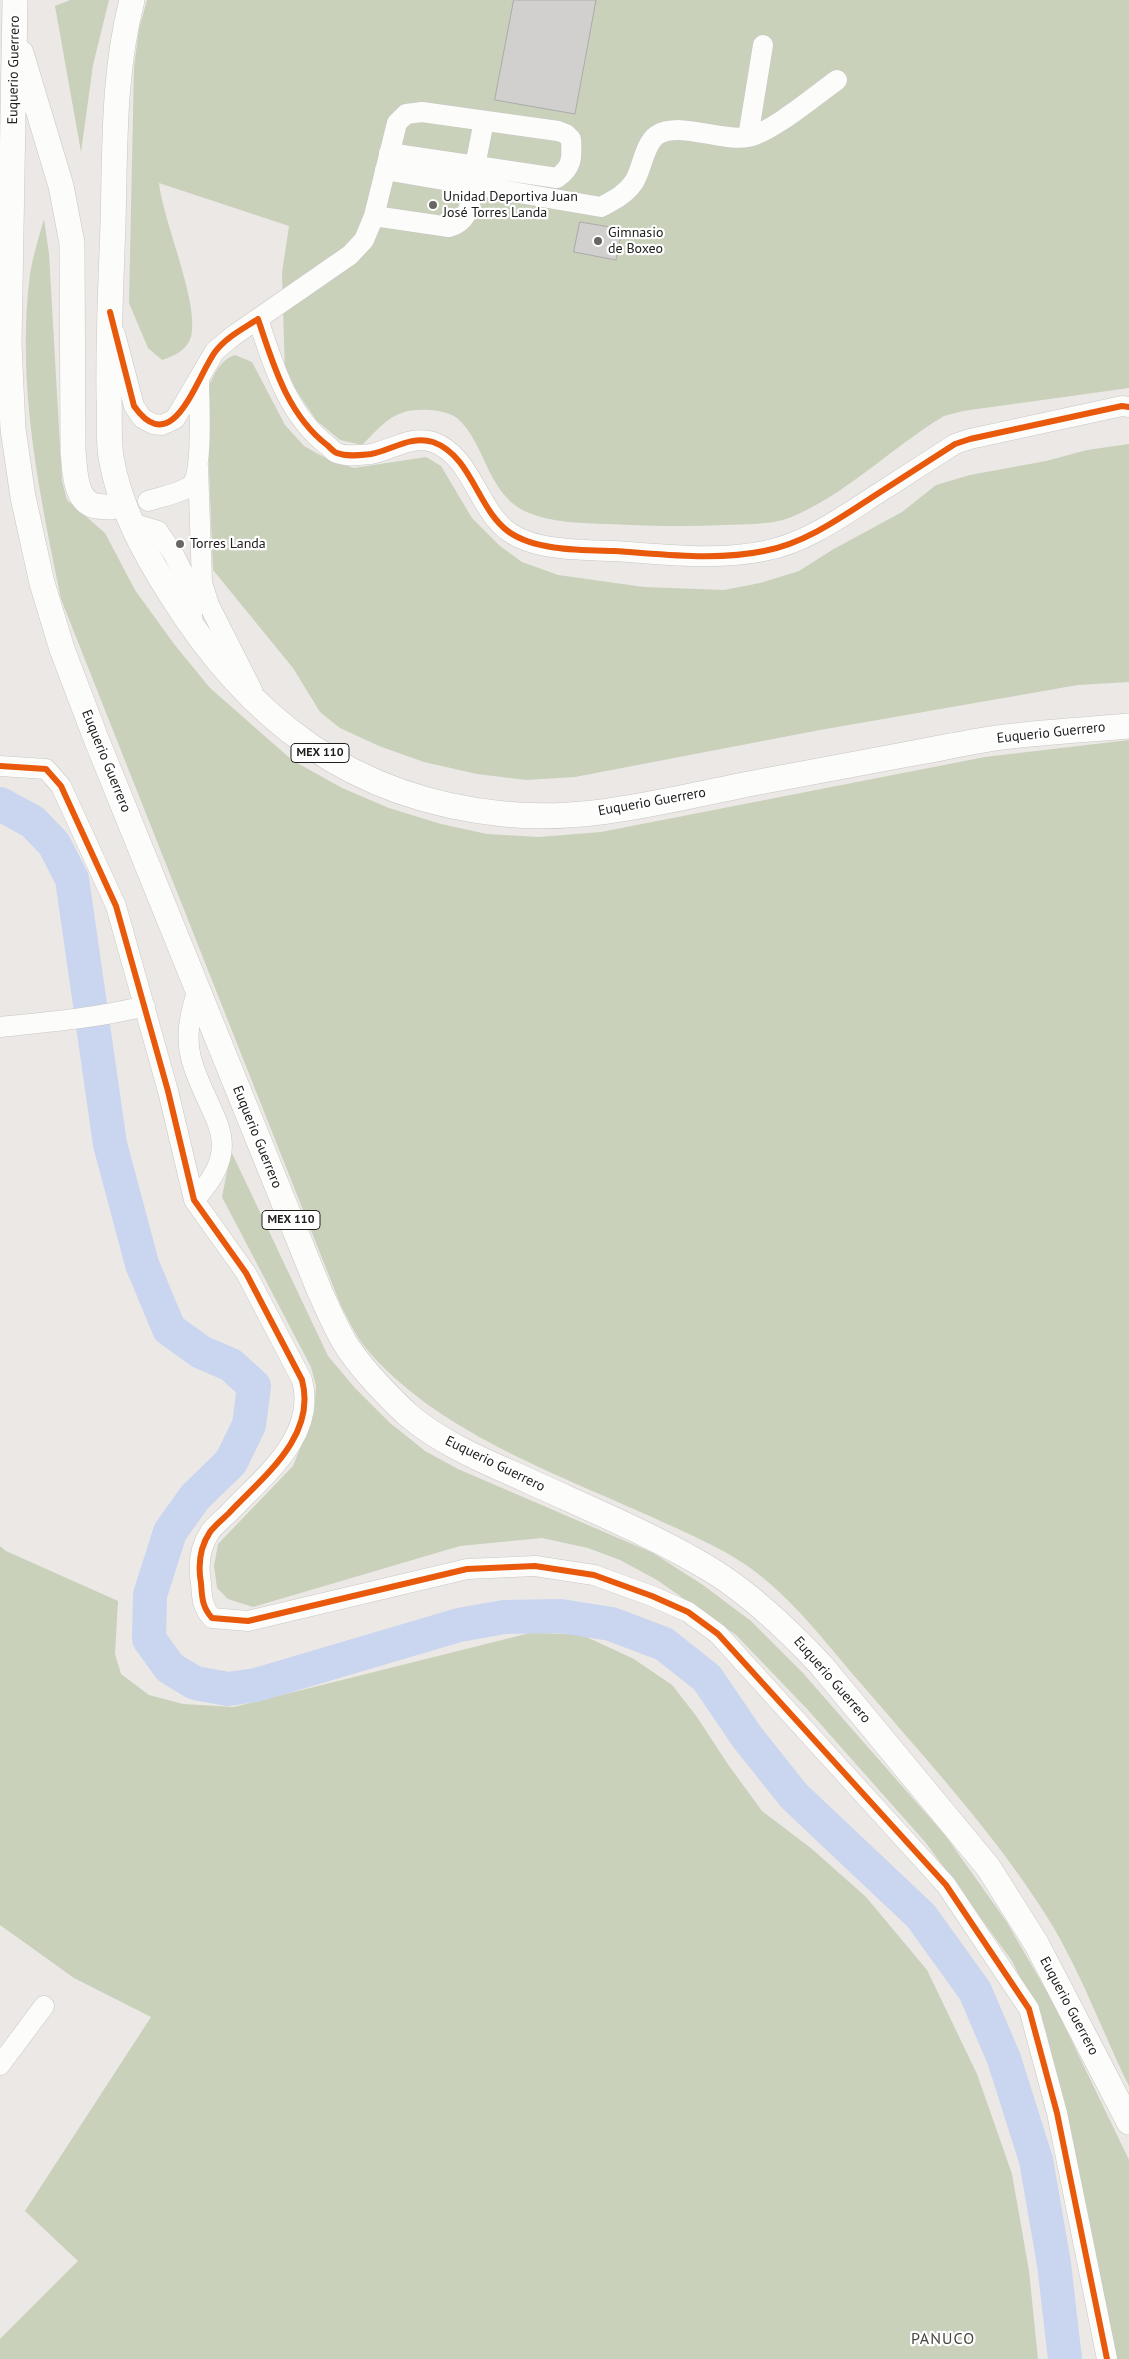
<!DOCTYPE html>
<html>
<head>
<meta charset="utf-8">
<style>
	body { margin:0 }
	canvas { display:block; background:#ebe8e6 }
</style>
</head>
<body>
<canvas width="1129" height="2359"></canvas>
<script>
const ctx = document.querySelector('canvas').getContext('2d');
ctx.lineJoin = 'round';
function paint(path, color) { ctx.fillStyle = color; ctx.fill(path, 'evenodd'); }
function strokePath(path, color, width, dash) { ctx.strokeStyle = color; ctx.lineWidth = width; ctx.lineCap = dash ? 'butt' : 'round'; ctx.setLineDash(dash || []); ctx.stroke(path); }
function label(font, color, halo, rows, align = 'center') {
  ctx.font = font + ' "PT Sans",sans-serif'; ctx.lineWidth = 4.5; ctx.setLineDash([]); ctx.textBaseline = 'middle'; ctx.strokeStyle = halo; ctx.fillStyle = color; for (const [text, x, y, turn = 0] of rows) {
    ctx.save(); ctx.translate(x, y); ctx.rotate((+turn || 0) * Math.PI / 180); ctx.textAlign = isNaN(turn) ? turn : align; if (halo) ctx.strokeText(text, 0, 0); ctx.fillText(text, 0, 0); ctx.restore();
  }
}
paint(new Path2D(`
	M70,0H109L93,65L81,152L55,6Z
	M147,0H1129V388L963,411L944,416C892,447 846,495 789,518C770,525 745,524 725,525C686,527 647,526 608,524C582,523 553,523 529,513C487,496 486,443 457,418C451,413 437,410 429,410C395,407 384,423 362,445L340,440L317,421L285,374L282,273L289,226L159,183C163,221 200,304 191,337C187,350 174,356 162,360L148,348L129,303L134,67L139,29Z
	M44,219L49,254L62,481L67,500L105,533L135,590L174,644L210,688L292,760L342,788L389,808L441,824L487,834L539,837L601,832L985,757L1129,740V2086C1102,2031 1081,1972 1049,1920C997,1836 928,1762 864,1687C828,1646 794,1599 749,1567C719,1546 686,1533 652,1517C555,1473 434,1431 364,1346C355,1334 348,1319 341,1306L61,599C39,491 16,384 30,274C33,256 39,237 44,219Z
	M235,355L252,362L285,425L304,446L329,460L354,468L426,457L441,466L472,518L500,546L522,562L558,575L644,587L724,590L760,583L799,571L832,550L902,512L936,485L970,475L1046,461L1087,450L1129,444V682L1078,685L820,730L575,777L526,780L477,774L424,762L379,746L340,728L320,712L293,668L213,570L206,393C213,377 218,361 235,355Z
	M231,1151L328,1356L355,1388L389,1422L425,1451L458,1469L653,1553L703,1585L751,1621L802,1672L945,1835L1006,1921L1053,2002L1129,2160V2359H1117L1094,2279L1070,2128L1045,2028L1012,1961L926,1843L808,1710L736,1635L657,1580L620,1560L588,1548L542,1538L460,1546L253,1607L228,1599L217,1588L214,1566L218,1544L293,1466L314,1413L316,1386L311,1367L222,1197Z
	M0,1546L6,1551L118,1601L115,1654L121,1674L149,1695L183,1704L234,1707L530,1633L580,1634L634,1659L672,1685L697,1717L727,1763L762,1811L812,1849L866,1897L927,1970L977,2074L1012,2174L1029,2271L1038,2359H0V2339L78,2261L25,2211L151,2017L74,1978L0,1925Z`), '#c9d1ba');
strokePath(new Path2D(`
	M0,804L33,822L54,844L72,879L110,1144L142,1264L169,1329L201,1352L231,1365L254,1386L249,1425L231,1462L195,1497L170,1532L150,1595L149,1639L170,1668L195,1683L228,1689L256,1685L459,1625L504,1617L561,1616L611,1624L664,1644L707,1678L747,1737L794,1796L921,1916L975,1991L1004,2059L1036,2160L1054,2264L1065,2359`), '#cad6ef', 34);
const building = new Path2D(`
	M514,0H596L575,114L495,100Z
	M580,222L622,229L616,260L574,252Z`);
paint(building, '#d2d0cf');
strokePath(building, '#adabaa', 1);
const minor = new Path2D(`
	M748,137L763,45
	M475,166L484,121
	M385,170L601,207C614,200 625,195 634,182C642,170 644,144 657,135C680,121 722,142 748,137C771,133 816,95 837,80
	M374,216L449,227C469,222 470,204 474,186
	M258,319C273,364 287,414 327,445C330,447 333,452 337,453C347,457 360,455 371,454C392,450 411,435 433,442C472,456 477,509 509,532C536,551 583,550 614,551C663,554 716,561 764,551C803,544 839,519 871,498C899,480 927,462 955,444L970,439L1122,406L1129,407
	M115,334L134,406L142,418L153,424L162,425L175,419L215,351L233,336L350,255L364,240L374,216L397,123L406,114L422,112L558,131L566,134L571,139C572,157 573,167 557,178L389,153
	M198,466L202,583L209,605L252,690
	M148,501C161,497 177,494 189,487C204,477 199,401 199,381
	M132,523L158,531L174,555L192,591V626
	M0,766L46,769L61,786L116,906L168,1091L194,1200L246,1273L302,1380C317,1436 264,1476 229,1513C223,1519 215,1525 210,1532C200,1547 198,1566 201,1583C202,1597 202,1607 212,1618L248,1621L467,1569L535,1566L594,1575L652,1596L688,1612L718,1634L946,1885L1029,2009L1057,2113L1107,2359
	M0,1027C49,1022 97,1018 145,1006
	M194,1200C250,1141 207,1118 191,1058C185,1035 190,1012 198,990
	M0,2065L44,2006`);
const major = new Path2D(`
	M15,0L9,345L13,429L23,497L42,583L62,649L95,736L320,1292C328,1309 335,1327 345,1343C361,1369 385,1393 407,1414C443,1445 487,1462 529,1481C590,1509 660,1538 716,1573C755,1598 789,1631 821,1665L988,1867L1036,1943L1129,2122
	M132,0C113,73 115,149 113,224C111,282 108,340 109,398C110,417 108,438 111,457C119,506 144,552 170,593C249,720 352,799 504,814C590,823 675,798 759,782C811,772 863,763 914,753C942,748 969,742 996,738C1040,732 1085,730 1129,726
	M21,53L61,186L72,243L73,451C75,468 74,497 92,505C98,507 105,507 111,507`);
strokePath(minor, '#c8c6c4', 21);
strokePath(major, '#c8c6c4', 26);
strokePath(minor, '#fcfcfb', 20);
strokePath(major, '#fcfcfb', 25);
strokePath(new Path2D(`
	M110,312L134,406C173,461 196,378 215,352C225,338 244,328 258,319C273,364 287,414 327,445C330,447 333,452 337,453C347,457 360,455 371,454C392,450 411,435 433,442C472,456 477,509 509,532C536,551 583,550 614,551C663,554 716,561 764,551C803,544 839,519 871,498C899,480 927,462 955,444L970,439L1122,406L1129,407
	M0,766L46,769L61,786L116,906L168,1091L194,1200L246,1273L302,1380C317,1436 264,1476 229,1513C223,1519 215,1525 210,1532C200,1547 198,1566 201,1583C202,1597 202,1607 212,1618L248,1621L467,1569L535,1566L594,1575L652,1596L688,1612L718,1634L946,1885L1029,2009L1057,2113L1107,2359`), '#e8590c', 6);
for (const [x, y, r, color] of [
	[433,205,5,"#686665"],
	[598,241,5,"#686665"],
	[180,544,5,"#686665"]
]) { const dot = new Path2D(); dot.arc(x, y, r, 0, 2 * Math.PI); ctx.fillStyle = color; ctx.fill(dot); strokePath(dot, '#fff', 2); }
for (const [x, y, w] of [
	[320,753,58],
	[291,1220,58]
]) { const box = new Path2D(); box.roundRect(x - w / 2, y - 9.5, w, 19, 4); ctx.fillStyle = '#fff'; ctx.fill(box); strokePath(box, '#22201f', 1); }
label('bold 12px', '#22201f', null, [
	["MEX 110",320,753],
	["MEX 110",291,1220]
]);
label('14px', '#22201f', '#fff', [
	["Euquerio Guerrero",14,70,-89],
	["Euquerio Guerrero",1051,733,-6],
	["Euquerio Guerrero",106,761,68],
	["Euquerio Guerrero",652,802,-10],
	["Euquerio Guerrero",257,1137,68],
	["Euquerio Guerrero",495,1464,26],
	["Euquerio Guerrero",832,1680,49],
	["Euquerio Guerrero",1069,2006,62]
]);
label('14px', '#22201f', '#fff', [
	["Unidad Deportiva Juan",443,197],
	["José Torres Landa",443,213],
	["Gimnasio",608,233],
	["de Boxeo",608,249],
	["Torres Landa",190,544]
], 'left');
ctx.letterSpacing = '1px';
label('16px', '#474442', '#fff', [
	["PANUCO",943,2339]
]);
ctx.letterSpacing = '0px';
</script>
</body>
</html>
